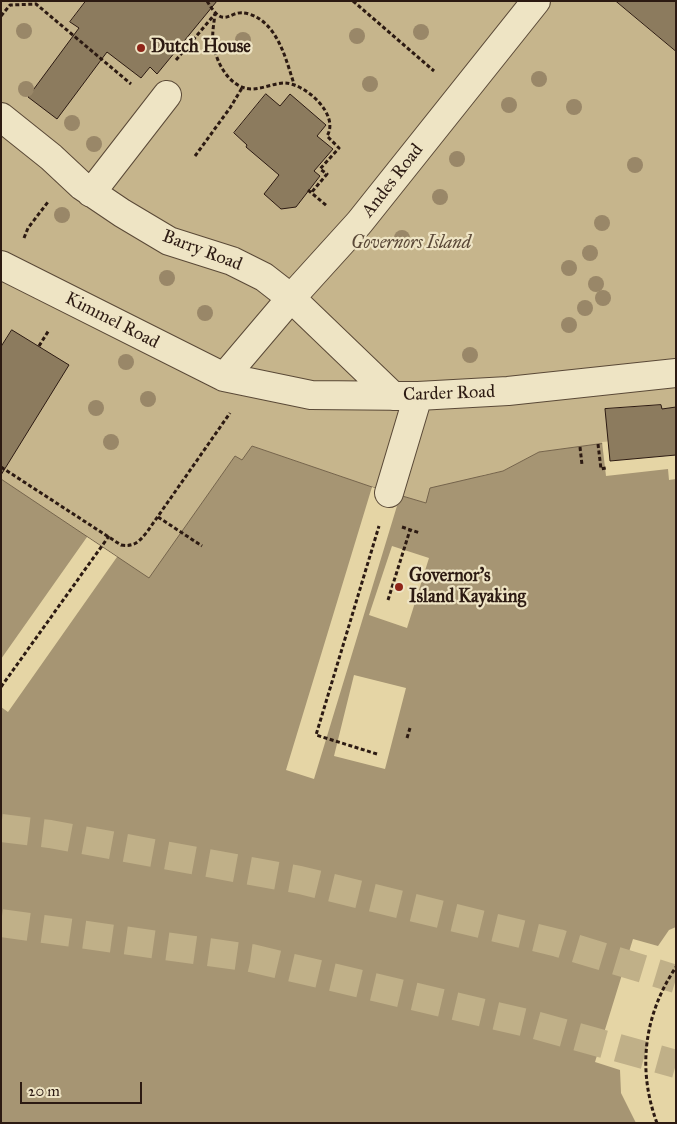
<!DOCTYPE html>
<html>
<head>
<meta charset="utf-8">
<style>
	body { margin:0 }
	#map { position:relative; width:677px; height:1124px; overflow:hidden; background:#e5d5a5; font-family:"IM FELL Great Primer",serif }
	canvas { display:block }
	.frame { position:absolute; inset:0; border:2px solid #2c1a12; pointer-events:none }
	.scale { position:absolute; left:20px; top:1082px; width:122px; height:22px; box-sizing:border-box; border:2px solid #2c1a12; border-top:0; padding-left:6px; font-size:15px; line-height:18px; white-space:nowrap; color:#2c1a12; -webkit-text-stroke:4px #eee4c4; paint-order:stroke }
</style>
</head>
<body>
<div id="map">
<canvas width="677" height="1124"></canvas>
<div class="frame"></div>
<div class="scale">20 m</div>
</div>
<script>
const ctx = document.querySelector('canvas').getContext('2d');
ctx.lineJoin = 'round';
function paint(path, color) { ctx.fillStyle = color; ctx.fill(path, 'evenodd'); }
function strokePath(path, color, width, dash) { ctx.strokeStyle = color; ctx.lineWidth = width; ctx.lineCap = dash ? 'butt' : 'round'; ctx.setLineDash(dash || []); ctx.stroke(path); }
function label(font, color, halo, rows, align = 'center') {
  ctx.font = font + ' "IM FELL Great Primer",serif'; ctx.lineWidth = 4.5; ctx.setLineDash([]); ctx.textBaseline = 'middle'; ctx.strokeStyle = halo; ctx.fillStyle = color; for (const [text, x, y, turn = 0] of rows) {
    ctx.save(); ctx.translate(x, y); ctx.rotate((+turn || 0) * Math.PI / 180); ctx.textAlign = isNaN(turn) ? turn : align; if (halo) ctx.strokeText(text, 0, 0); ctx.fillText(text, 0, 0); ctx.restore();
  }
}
paint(new Path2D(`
	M1,1H676V438L598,444L539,452L503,471L483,475L426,503L372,487L252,446L242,461L235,456L149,579L1,479Z`), '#c6b58c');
const water = new Path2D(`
	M676,438V1123H1V479L149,578L235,456L242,460L252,446L372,487L426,503L430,488L503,471L539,452L598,444Z`);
paint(water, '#a69573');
strokePath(water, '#75644c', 1);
paint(new Path2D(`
	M676,436V479L669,480L668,469L606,476L602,442Z
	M372,487L400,496L314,779L286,770Z
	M87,537L117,557L8,712L1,707V659Z
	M392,546L429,558L407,628L369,615Z
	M354,675L406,688L385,769L334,756Z
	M676,927V1123H636L621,1093L620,1070L595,1062L633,939L658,946L669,930Z`), '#e5d5a5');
const building = new Path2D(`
	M86,1H217L157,74L150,67L141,78L107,52L57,119L28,97L79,28L70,22Z
	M616,1H676V51Z
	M266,94L280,106L290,94L326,125L317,136L333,149L314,171L320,176L296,207L281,209L264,194L279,175L246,147L247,145L234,133Z
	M12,330L69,365L1,475V347Z
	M661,405L662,409L676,407V455L610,461L605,409Z`);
paint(building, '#8c7b5e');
strokePath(building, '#2c1a12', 1);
strokePath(new Path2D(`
	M1,828L50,834L300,880L558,943L676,979
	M1,923L251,958L535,1025L676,1064`), '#c0b088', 28, [28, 14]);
const pedestrian = new Path2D(`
	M1,117L51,157L82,186L122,213L169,241L232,261L264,277L291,298L393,396
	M91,193L167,95
	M1,265L224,377L311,395L418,396L508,391L676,373
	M224,377L291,298L359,223L536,1
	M389,493L418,396`);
strokePath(pedestrian, '#5a4937', 30);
strokePath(new Path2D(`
	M207,1C226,33 228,7 249,14C278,23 286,60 294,84
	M353,1L434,71
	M1,16L10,5L36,4L131,84
	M176,60L215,14C214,23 212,32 213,41C215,61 229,88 251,89C263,89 274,83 285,83C306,84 340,115 327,136L339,148L320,169L327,174L311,193
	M195,156L230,108L242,88
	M308,190L327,206
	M24,238L28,228L48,202
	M39,346L49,330
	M598,444L601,469L606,468
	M580,447L582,465
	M1,467L121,545C134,547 139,542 147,532L230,413
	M158,517L202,546
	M402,527L420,533
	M388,600L410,530
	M1,687L109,536
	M407,738L410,728
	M377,754L316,735L379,526
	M657,1123C637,1069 644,1015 676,967`), '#2c1a12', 3, [4, 2.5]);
strokePath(pedestrian, '#eee4c4', 28);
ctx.fillStyle = '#998768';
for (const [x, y] of [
	[24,31],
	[421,32],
	[357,36],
	[243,40],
	[539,79],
	[370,84],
	[26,89],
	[509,105],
	[574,107],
	[72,123],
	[94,144],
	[457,159],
	[635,165],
	[440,197],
	[62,215],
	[602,223],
	[402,238],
	[590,253],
	[569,268],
	[167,278],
	[596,284],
	[603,298],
	[585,308],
	[205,313],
	[569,325],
	[470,355],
	[126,362],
	[148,399],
	[96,408],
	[111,442]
]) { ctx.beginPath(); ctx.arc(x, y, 8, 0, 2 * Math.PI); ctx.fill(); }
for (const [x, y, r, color] of [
	[141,48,5,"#8f2418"],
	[399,587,5,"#8f2418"]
]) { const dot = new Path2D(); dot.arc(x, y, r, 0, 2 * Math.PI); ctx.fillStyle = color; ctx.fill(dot); strokePath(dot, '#eee4c4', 2); }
label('bold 18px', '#2c1a12', '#eee4c4', [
	["Dutch House",151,48],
	["Governor's",409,577],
	["Island Kayaking",409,598]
], 'left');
label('18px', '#2c1a12', '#eee4c4', [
	["Andes Road",393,181,-52],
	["Barry Road",202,251,21],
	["Kimmel Road",112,321,27],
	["Carder Road",449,394,-2]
]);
label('italic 18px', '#5a4837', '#eee4c4', [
	["Governors Island",411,244]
]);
</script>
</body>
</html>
